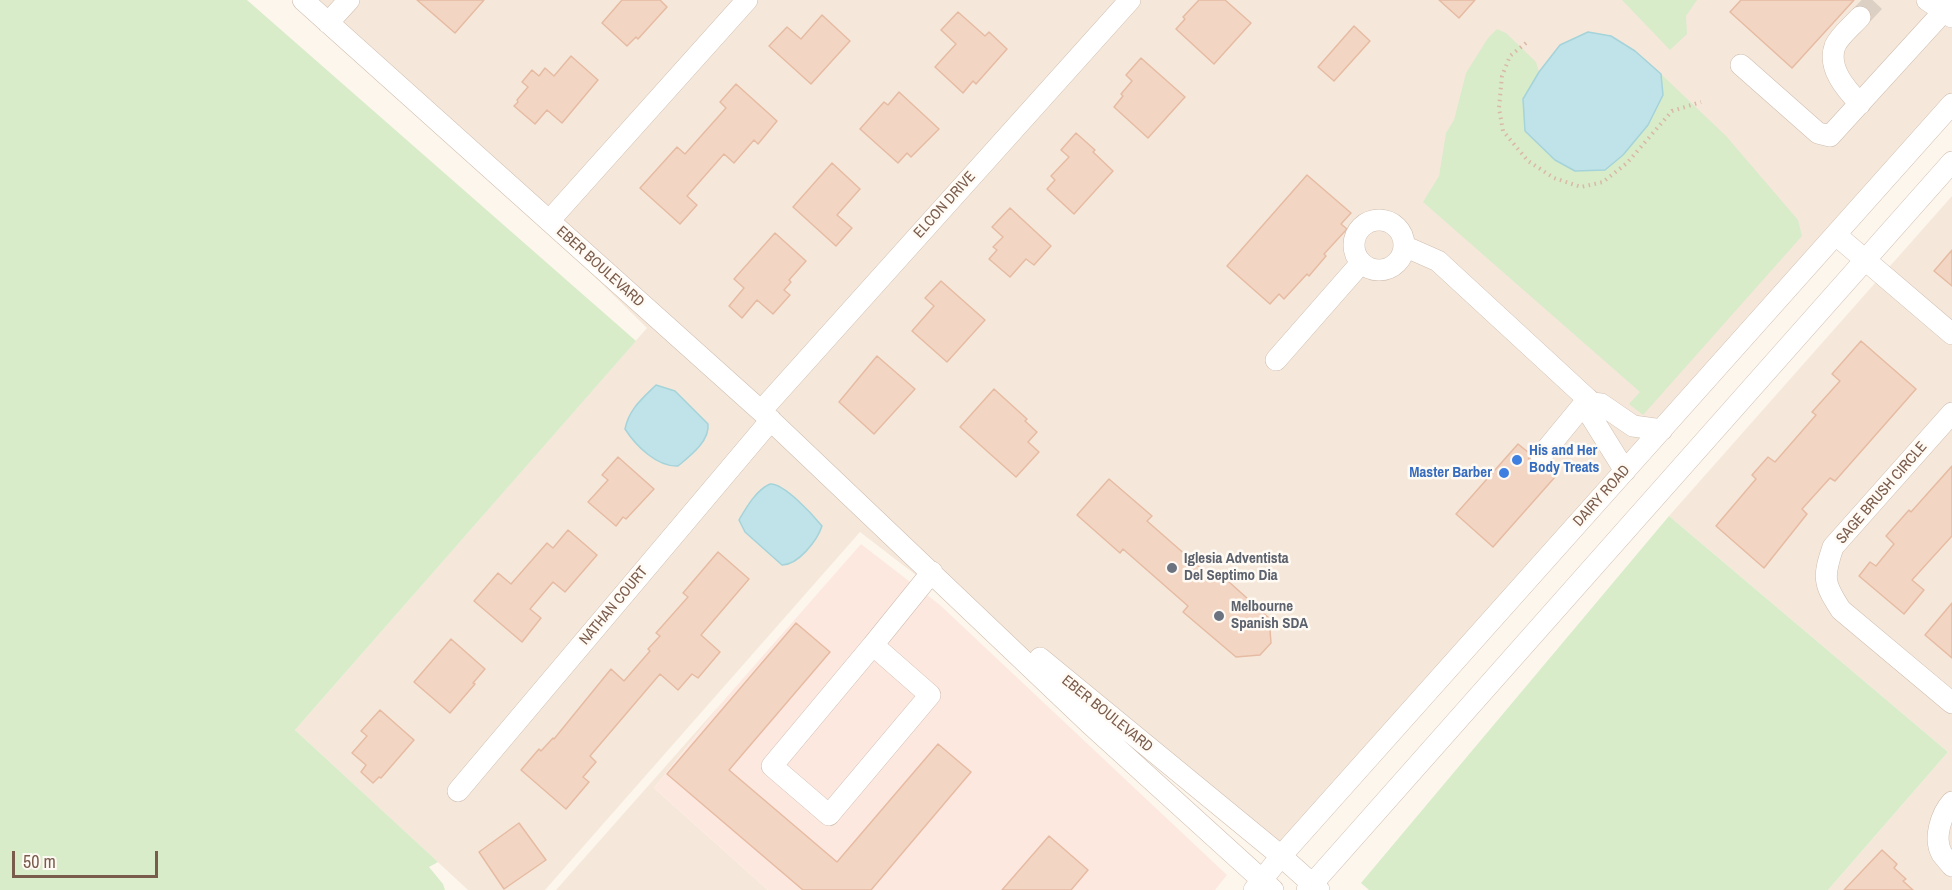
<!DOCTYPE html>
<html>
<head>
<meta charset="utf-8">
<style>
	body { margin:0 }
	#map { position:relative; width:1952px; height:890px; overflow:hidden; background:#fdf6ec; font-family:"Archivo Narrow",sans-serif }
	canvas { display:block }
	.scale { position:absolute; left:12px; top:851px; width:146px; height:27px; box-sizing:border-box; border:3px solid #7a5c4d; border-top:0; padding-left:8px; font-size:18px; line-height:21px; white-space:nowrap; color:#7a5c4d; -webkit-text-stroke:4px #fffaf3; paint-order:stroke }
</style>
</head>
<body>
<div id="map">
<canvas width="1952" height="890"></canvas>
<div class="scale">50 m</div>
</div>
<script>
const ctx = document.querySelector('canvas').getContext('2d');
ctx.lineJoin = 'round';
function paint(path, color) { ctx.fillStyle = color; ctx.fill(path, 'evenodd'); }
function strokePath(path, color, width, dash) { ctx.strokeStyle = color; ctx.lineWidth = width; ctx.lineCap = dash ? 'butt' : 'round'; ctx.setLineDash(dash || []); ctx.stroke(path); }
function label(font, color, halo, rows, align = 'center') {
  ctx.font = font + ' "Archivo Narrow",sans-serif'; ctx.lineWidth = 5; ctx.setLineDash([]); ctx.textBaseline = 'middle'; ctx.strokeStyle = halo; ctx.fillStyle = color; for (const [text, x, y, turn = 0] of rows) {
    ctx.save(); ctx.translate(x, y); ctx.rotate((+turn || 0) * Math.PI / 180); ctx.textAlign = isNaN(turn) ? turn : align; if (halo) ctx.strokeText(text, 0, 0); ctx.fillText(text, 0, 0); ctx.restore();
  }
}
paint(new Path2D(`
	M303,0H1952V104L1281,856L860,532L545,890H468L295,730L647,328L492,176Z
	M1952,196V890H1828L1948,752L1669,516Z
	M725,699L654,788L768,890H556Z`), '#f5e8da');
paint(new Path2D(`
	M861,544L940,605L1227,875L1215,890H768L654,788L725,699Z`), '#fde8e0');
paint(new Path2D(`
	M0,0H247L636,341L295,730L438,862L429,867L443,884L445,890H0Z
	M1622,0H1697L1686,16L1687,34L1670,50Z
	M1497,29L1506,33L1536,62L1539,72L1523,99L1604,170L1623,155L1648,125L1663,95L1661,74L1726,136L1798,220L1802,236L1643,415L1629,404L1640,392L1423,202L1439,176L1446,133L1454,120L1466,73L1488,38Z
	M1669,516L1948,752L1828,890H1369L1361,883Z`), '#d8ecc9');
const water = new Path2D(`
	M1588,32L1611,36L1635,51L1661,74L1663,95L1648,125L1623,155L1605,170L1575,171L1555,160L1525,131L1523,99L1539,72L1560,45Z
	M656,385L675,391L708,424C710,441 690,456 678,466C657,467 636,446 625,429C629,409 642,399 656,385Z
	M770,484C784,483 813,515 822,526C817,541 798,565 782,565L745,532L739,520C746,508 756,490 770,484Z`);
paint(water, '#bfe3e8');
strokePath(water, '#a5d3da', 1.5);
const building = new Path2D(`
	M417,0H484L455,33Z
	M622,0H660L667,7L638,39L636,37L627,46L602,23Z
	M1199,0H1225L1251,23L1214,64L1176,29L1185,19L1183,17Z
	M1439,0H1475L1459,18Z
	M1741,0H1854L1792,68L1730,12Z
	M958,12L985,36L989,32L1007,49L976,84L973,81L963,93L935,67L956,44L941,30Z
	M822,15L850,41L811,84L769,46L787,27L801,39Z
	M1354,26L1370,41L1334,81L1318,67Z
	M571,56L598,80L562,123L547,110L535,124L514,106L518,102L517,100L528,87L522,82L532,70L539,76L545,68L554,76Z
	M1141,58L1185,97L1148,138L1114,107L1123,96L1121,94L1132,81L1126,75Z
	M736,84L777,121L758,144L754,140L734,163L724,154L687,196L697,205L680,224L640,188L677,147L685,154L726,108L720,102Z
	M899,92L939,129L911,157L907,153L898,163L860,129L884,102L888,105Z
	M1076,133L1095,150L1093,152L1113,171L1074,214L1047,189L1055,180L1051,176L1069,157L1061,150Z
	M832,163L860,189L837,215L852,228L836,246L793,207Z
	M1307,175L1351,213L1341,224L1347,229L1324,254L1326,256L1309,276L1307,274L1284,299L1279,294L1270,304L1227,266Z
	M1010,208L1051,246L1034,265L1026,259L1010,277L989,259L997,250L993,247L1003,237L992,227Z
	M775,233L806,261L789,280L791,282L784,290L790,295L773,314L757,300L742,318L729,306L744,288L734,279Z
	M1952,250V286L1934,271Z
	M941,281L985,320L947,362L912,331L934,306L925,298Z
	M1861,341L1916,389L1835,481L1830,478L1802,509L1807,514L1764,568L1716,526L1756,479L1752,475L1768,457L1775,462L1816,415L1812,412L1840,381L1832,374Z
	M877,356L915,389L874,434L839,402Z
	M994,389L1027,419L1025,421L1037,432L1028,442L1039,452L1016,477L960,427Z
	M1518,444L1529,453V460L1532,465L1538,468H1545L1555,477L1493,547L1456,514Z
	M618,457L654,489L626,519L623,517L616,526L588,502L608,480L602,475Z
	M1952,466V536L1912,580L1924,590L1904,614L1859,576L1870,562L1876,566L1894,544L1886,536L1909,510L1911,512Z
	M1109,479L1152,516L1147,521L1212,578L1218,572L1269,618L1271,643L1260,655L1236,657L1183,612L1188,606L1123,549L1120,553L1077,515Z
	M568,530L597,555L565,592L553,582L530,609L541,618L522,642L474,601L498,573L511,584L547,543L553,548Z
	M718,552L749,579L701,635L720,652L698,678L692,674L678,690L660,674L590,756L596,762L583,777L589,782L566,809L521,770L539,749L541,751L553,738L554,739L611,669L624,681L650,651L648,649L660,636L656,633L688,597L683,593Z
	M1952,603V658L1925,635Z
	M796,623L830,652L729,770L837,862L938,744L971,772L871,890H803L667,774Z
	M451,639L485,669L473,683L475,684L450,713L414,682Z
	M380,710L414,740L381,778L379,777L373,783L361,772L366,765L352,753L367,736L361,731Z
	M519,823L546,860L504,889L479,852Z
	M1049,836L1088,870L1071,890H1002Z
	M1882,850L1897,864L1894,868L1906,879L1903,881L1913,890H1844Z`);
paint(building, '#f3d5c3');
strokePath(building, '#e6bba3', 1.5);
strokePath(new Path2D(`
	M1860,17L1876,0`), '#dcd0c4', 21, [21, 10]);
const minor = new Path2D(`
	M303,0L761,411L1089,723L1273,890
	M1927,0L1952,17
	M328,23L349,0
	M1741,65L1818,133L1830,136L1944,11L1946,0
	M1860,104C1846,89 1827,68 1835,46C1839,36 1853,25 1860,17
	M1354 245a25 25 0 1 1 50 0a25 25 0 1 1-50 0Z
	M549,221L747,0
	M1836,235L1952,334
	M1404,246L1438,261L1592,403
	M1276,360L1361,263
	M761,411L1130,0
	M1952,413L1833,547C1823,577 1823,583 1841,610L1952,703
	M1541,456L1588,399
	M1625,471L1589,413L1592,403L1601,404L1633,426L1662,430
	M873,645L772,766L829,815L930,695L873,645L932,572
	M1040,658L1281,856L1319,890
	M458,791L771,420
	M1952,802C1941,814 1933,839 1942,854C1945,858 1949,862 1952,866
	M1254,890L1281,856L1952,104
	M1307,890L1952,162`);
strokePath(minor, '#d1beb0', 22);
strokePath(new Path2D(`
	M1526,43L1510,56L1502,76L1499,108L1503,131L1528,161L1554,178L1581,187L1603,182L1627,163L1672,111L1701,102`), '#d9b8a5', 4, [1.5, 4.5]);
strokePath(minor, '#fff', 21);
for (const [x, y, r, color] of [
	[1517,460,6,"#3f7fe0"],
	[1504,473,6,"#3f7fe0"],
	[1172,568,6,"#6b7280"],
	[1219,616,6,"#6b7280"]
]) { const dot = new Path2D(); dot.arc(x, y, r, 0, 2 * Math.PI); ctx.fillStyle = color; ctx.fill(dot); strokePath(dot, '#fffaf3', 2); }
label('15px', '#7a5c4d', '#fffaf3', [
	["ELCON DRIVE",945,205,-48],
	["EBER BOULEVARD",600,267,42],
	["SAGE BRUSH CIRCLE",1882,493,-49],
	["DAIRY ROAD",1602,496,-48],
	["NATHAN COURT",614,606,-50],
	["EBER BOULEVARD",1107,714,39]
]);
label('bold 15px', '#366cbe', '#fffaf3', [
	["His and Her",1529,451],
	["Body Treats",1529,468],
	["Master Barber",1492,473,"right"]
], 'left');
label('bold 15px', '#5b616d', '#fffaf3', [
	["Iglesia Adventista",1184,559],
	["Del Septimo Dia",1184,576],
	["Melbourne",1231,607],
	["Spanish SDA",1231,624]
], 'left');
</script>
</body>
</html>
